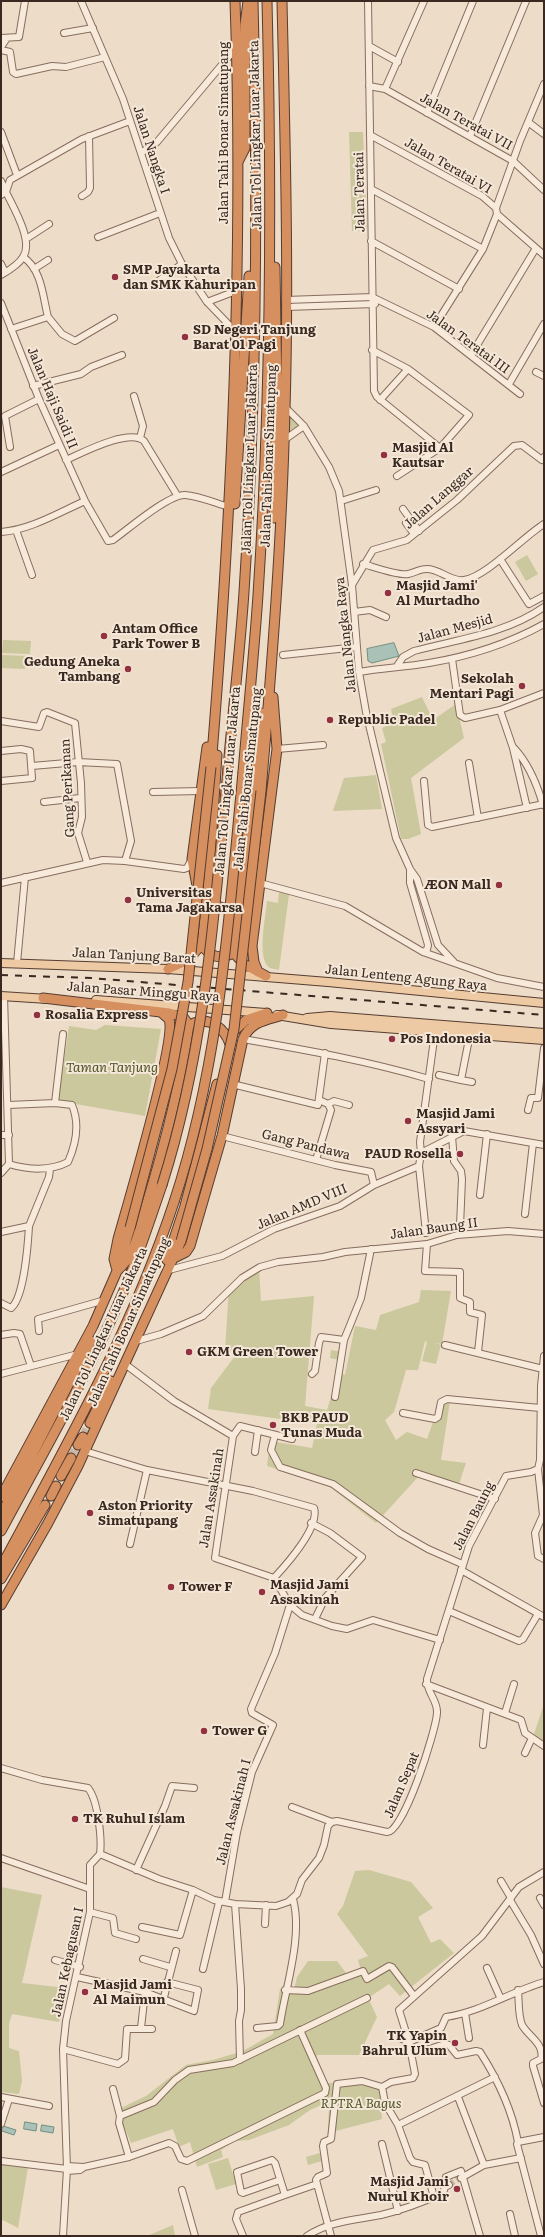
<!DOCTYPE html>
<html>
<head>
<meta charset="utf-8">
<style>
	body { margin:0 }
	#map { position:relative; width:545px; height:2237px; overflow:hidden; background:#ecdcc8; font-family:Literata,serif }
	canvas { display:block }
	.frame { position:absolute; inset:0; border:2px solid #392921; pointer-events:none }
</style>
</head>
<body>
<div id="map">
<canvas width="545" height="2237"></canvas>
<div class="frame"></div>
</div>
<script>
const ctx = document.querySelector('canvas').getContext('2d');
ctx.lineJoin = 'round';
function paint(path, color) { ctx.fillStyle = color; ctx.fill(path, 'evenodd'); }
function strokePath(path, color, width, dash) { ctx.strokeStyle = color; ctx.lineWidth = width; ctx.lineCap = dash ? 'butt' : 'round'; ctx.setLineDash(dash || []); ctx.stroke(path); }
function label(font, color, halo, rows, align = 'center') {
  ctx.font = font + ' Literata,serif'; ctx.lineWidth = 4; ctx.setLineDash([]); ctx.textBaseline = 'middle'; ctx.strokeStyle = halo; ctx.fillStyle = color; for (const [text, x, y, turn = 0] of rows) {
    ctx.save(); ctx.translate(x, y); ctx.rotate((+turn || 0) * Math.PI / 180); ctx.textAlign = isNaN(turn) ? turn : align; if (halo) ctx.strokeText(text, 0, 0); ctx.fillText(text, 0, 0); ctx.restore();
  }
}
paint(new Path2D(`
	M349,132H363L367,230L352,231Z
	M287,411L299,426L287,432Z
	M527,555L538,574L526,581L515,562Z
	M3,640L31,641L30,654L2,653Z
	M2,655L26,656L25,669L1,668Z
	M422,697L433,720L456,704L464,738L411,778L421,834L408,839H401L381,744L386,742L382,728L394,722L391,709Z
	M376,775L382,809L333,811L344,778Z
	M279,892L289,894L279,970C277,969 272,969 270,968C256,960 266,915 267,901L278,903Z
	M105,1025L161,1029L145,1116L58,1101L69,1026L96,1030Z
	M259,1269L261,1301L314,1296L305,1406L327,1410L338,1373L345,1375L355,1326L376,1330L380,1315L419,1302L421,1290L451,1291L442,1344L435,1343L441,1345L436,1364L422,1361L427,1342L425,1341L418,1370H406L394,1412L385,1420L396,1440L407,1432L427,1439L440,1402L450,1401L441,1460L466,1463L459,1484L419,1476L376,1523L326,1484L267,1466L270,1441L312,1448L317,1424L208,1409L211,1388L238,1352L225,1351L229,1287Z
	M331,1350L341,1352L340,1360L330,1358Z
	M544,1704V1742L534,1734Z
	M369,1870L411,1882L433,1908L418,1917L431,1943L440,1939L454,1953L400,1996L389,1984L368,1998L377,2017L359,2055H317L315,2063L326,2083L375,2082L379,2084L382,2119L328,2133L329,2102L310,2110L289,2125L249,2140L235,2141L221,2150L223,2157L197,2167L190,2142L179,2147L173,2129L131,2143L117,2110L146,2096L186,2065L213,2060L243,2051L273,2034L280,1989L294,1990L297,1977L308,1961H337L349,1977L361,1971L358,1960L368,1956L337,1914L343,1906L355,1871Z
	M1,1887L42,1895L22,1983L66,1988L59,2022L12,2014L9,2024V2048L19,2051L22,2081L19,2094L1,2092Z
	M320,2153L322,2161L308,2165L306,2157Z
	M1,2158L29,2161L18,2228L1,2219Z
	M228,2158L236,2184L216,2190L208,2164Z
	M173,2225L175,2236H147Z`), '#cac89c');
const water = new Path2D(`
	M394,643L399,656L372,663L368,661L367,649Z
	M25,2122L37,2124L36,2131L24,2129Z
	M42,2125L54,2127L53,2133L41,2131Z
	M3,2126L16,2130L14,2135L2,2131Z`);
paint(water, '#a9c1b6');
strokePath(water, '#708f82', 1);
strokePath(new Path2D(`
	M449,2185L460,2178`), '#c8b8a7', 6, [6, 3]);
strokePath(new Path2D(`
	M83,1437L90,1423
	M71,1458L78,1445`), '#c8b8a7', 9, [9, 4.5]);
const minor = new Path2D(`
	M81,1L123,99L169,238L182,264L207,302L235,331
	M368,1L374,391L377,397L440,448
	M64,33L93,28
	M1,38L19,37L25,1
	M369,46L398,62
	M1,47L7,38
	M1,50L10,52L13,72L16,74L52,66L66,67L105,57
	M369,86L385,89L513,161L544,190
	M385,89L424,1
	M427,113L473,1
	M528,122L544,134
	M1,132L17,175
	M370,135L482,196L496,208L497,214L544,255
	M470,136L526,1
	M141,153L157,142L236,48
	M1,181L6,192L1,195
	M371,189L483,249
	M82,196L88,192L90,188L89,136
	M496,208L520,141L544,84
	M98,237L160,213
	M26,239L49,224
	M371,241L459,289
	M23,257C42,269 43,298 48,317
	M1,264L5,272
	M34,269L48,260
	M1,275C8,271 19,264 23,257C34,241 13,207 6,192L10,180L82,139L130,121
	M157,282L182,264
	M372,297L434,327L520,394
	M286,300L372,297
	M207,302L236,291
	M1,303L39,399L85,501L108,541L113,540C127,530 169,494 185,495C199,496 215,503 229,507
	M286,307L375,304
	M434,327L483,249L497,214
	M11,329L48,317L62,334L75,341L114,318
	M372,350L408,369L469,415L440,448L397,476
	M471,355L536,248
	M536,372L544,376
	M509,384L544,324
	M33,386L81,374L91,367L122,355
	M134,396L143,426L140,438
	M380,400L408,369
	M286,408L304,426L329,467L339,491L352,585L359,672L366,712L396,838L410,869L417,879L438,945L454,962
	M284,440L304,426
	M10,447L5,416L39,399
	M66,460C82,453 129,428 144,441L177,495
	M1,472L59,445
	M341,501L376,490
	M403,509L419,531
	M406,523L414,534
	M16,530L32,575
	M1,532C30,530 58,513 85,501
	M500,559L529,604L544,596
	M363,564C374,567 398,576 408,574C414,573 420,569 426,569C439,568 450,582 464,580C486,577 523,537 544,524
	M352,585L373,550L407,540L457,500L514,446L522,445L542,460L544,457
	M354,612L370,610L386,617
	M283,655L357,647
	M452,659L460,715L465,718L500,710L544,693
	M397,666L403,657L414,651C459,639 505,634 544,607
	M359,672C383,668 406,667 429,663C470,656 508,644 544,624
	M500,710L513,748L527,808
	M1,721L39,727L44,713L47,712L75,723L81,783L82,817L78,833L87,862
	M514,748C529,764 537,784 543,805
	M277,749L323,745
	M1,751L21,749L30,751L32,778L1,781
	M469,763L478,818
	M32,766L78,762L117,764L131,841L125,861
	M424,781L428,825L432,827L544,804
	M153,792L200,791
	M44,802L80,798
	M410,871V883L428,945L427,950L423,952
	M1,883L103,860L125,861L184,869L187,868L192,859
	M260,883L345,906L423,952L497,978L544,987
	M17,963L25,877
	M243,1039C306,1050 368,1061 429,1079
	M439,1075L461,1080L470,1034
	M461,1080L472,1082
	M232,1084L318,1105L325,1053
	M55,1103L63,1034
	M328,1104L334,1101L349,1105
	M8,1105L55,1103L72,1105C80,1124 76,1144 68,1162C51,1171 28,1170 9,1164
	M528,1110L531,1098H538L544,1048
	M1,1135H9
	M222,1136L335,1165L371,1172L374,1185
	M452,1136L454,1161L461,1171L462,1179L460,1226
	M421,1153L464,1131L544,1145
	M316,1160L331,1110L328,1104L319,1100
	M1,1173L9,1164L4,996
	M480,1195L487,1134
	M525,1214L533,1143
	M1,1232L29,1226L49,1177L50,1169
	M426,1233L419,1166L421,1153L420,1142L435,1032
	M427,1244L425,1271L460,1272V1298L470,1302V1312L482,1315L478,1352
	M169,1270L222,1256L274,1229L340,1206L374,1185L419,1166
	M1,1303L11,1308C24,1298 28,1243 29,1226
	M39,1331L38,1319L105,1300
	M1,1335L14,1333L20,1334L31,1366
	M136,1341L161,1334L203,1316L242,1278L260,1267L278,1262L323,1257L345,1252L427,1244L457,1235L508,1231L544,1234
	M445,1345L543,1369
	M125,1364L174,1401L233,1436
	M1,1374L78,1354
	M312,1374L315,1371L319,1343L321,1337L344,1340
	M335,1397L344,1340L361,1298L371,1249
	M403,1413L435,1419L438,1417L441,1402L447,1399L540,1408
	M275,1435L271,1450L280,1467L333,1484L400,1533L428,1549L462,1564
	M292,1439L240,1426L233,1436L215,1558L274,1578L290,1605L302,1615L332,1626L347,1629L373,1620L440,1640
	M85,1451L147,1470L130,1544
	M255,1452L258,1430
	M538,1469L543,1515L535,1533L538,1556L544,1559
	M147,1470L253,1491L314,1508C320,1527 287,1564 274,1578
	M416,1473L495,1499
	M311,1523L330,1533L362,1557L325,1598L315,1619
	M461,1570L544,1617
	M449,1611L519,1641L523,1639L538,1614
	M426,1684L521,1720L525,1733L544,1746
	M505,1713L514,1684
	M483,1745L487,1708
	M525,1753L532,1738
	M1,1768L42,1780L88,1788C98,1800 102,1839 100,1854L90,1865V1912L66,2021L63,2049L67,2169L63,2236
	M292,1807L332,1822
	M100,1854L159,1879L193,1890L214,1900L235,1904L276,1906L288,1902L297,1894L302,1880L319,1858L324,1845L328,1826L332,1822L337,1821L387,1832C403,1834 436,1731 437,1713C438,1700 426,1692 427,1679L469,1546L506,1476L531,1472L538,1469L540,1460L541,1386L544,1356
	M1,1858L90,1889
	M136,1870L165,1806L172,1786L194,1788
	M501,1881L511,1898
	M540,1898L544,1905
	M510,1900L531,1935L544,1964
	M225,1902L237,1832L252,1772L273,1725L252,1713L251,1709L275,1653L290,1605
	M235,1904L241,1989V2010L239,2021L240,2060
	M90,1912L113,1918L115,1933L136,1939
	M265,1924L266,1905
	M142,1927L180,1935L193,1890
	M143,1959L170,1967
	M55,1960L80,1967
	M487,1968L500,1997
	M203,1969L219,1902
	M77,1977L145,1992L194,2011L198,1990L167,1982
	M285,1990L308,1991L363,1971L367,1979L389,1966L392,1967L414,1996
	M518,1990C519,2000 518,2015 522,2025C528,2036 545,2044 541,2059L533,2063V2066L544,2103
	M163,2001L176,1951
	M465,2013L469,2038
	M141,2028L145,1992
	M257,2028L278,2026L280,2024C286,1985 303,1936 293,1899
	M400,2038L409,2042L399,2010L482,1936L519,1887L544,1872
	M63,2049L118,2064L125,2059L127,2029H152
	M413,2054L445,2044L449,2045L457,2055L476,2051L480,2052C498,2080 512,2110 518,2142
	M382,2087L385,2103L398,2125L410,2158L413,2162L425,2165L434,2197
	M113,2089L120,2116
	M1,2097L49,2106
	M458,2097L484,2165
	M1,2124L9,2099
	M398,2125L495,2077
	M382,2144L398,2211
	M129,2157L169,2143L175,2146L181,2159L187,2161L325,2093L326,2088L300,2030
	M1,2161L67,2169
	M67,2166L84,2167
	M67,2171L80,2170L84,2167L129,2157L119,2123L120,2116L154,2102L175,2080L189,2070L233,2063L367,1998
	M446,2177L461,2171L480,2236
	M461,2178L484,2165L521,2158
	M182,2190L195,2236
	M285,2195L317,2184
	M510,2214L515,2236
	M243,2236L236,2219L238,2212L285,2195L275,2163L272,2160L237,2172L241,2192L243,2193L280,2180
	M307,2236C329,2221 356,2220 381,2215C403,2210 423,2202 443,2193L445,2187L449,2185
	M331,2236L316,2180L318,2177L327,2173L323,2146L324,2142L331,2139L337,2084L362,2081L382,2087L391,2082L413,2078L415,2074L409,2042L441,2028L446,2017C481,2012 510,1992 544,1982
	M541,2236L517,2144L518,2142L544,2137`);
const major = new Path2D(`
	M1,963L168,969L328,982L544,1003
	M1,996L48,999
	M96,1000L266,1013
	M277,1015L331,1024L544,1040
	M307,1018L330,1016L544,1033`);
const highway = new Path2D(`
	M238,162L245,148V25L248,1
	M235,504L249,276
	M274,518L277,393L275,267
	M263,713L233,952L244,964L266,976
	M211,767C232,512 244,256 235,1
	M228,768C233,710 240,651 244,592C257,395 258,198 253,1
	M243,772C248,713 254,654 258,595C271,397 272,199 267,1
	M261,791C272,664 282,537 285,410C289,274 285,137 282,1
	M197,886L192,859L207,747
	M211,900C218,908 227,911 236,905
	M205,949C212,957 221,959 231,954
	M168,969L188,960L202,944L208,890L217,755
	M258,972L254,962L252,946L277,749L273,697
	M43,998L169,1013L183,1017L189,1025C180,1086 165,1144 147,1203C140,1226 136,1255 117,1271
	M194,1023C211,1017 224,1028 230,1044
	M231,1034L246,1020L267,1013
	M174,1258L186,1252L190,1246L222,1136L243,1039C251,1021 267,1020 283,1015
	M167,1260L185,1206L217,1084
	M117,1270L114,1259L118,1239C127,1207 177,1039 169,1019L161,1012
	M90,1423L111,1381
	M78,1445L83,1437
	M61,1476L71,1458
	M51,1496L56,1486
	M1,1497L93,1326L117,1271L130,1228
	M1,1515L91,1341
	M1,1531C44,1451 90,1372 125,1288C139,1254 150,1220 162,1185
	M1,1567C65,1448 132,1330 174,1202
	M1,1579L45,1505
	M1,1605L48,1523L78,1466L181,1241`);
strokePath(minor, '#876d5e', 8);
strokePath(major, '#563d32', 10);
strokePath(highway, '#563d32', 11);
strokePath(minor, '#f7eadb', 6);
strokePath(major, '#edcaa3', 8);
strokePath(highway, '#d68f5e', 9);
strokePath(new Path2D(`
	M1,975L91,978L544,1015`), '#392921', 2, [7, 7]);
const highwayBridge = new Path2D(`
	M162,1185C205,1050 215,909 228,768
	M174,1202C220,1063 229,917 243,772
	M130,1228L172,1069L188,982L211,767
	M181,1241L207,1149L234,1029L261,791`);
strokePath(highwayBridge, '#563d32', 11, []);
strokePath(highwayBridge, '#d68f5e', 9);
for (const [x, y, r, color] of [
	[115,277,4,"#933141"],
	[185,337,4,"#933141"],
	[384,455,4,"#933141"],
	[388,593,4,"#933141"],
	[104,636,4,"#933141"],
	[128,669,4,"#933141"],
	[522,686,4,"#933141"],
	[330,720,4,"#933141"],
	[499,885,4,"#933141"],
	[128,900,4,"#933141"],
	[37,1015,4,"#933141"],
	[392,1039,4,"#933141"],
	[408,1121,4,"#933141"],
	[460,1154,4,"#933141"],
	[189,1352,4,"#933141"],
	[273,1425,4,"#933141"],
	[90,1513,4,"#933141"],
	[171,1587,4,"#933141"],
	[262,1592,4,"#933141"],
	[204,1731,4,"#933141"],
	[75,1819,4,"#933141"],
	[85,1992,4,"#933141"],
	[455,2043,4,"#933141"],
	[457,2189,4,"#933141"]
]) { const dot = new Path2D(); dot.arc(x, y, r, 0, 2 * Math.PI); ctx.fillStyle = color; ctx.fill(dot); strokePath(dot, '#f4e7d7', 1.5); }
label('13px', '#392921', '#f4e7d7', [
	["Jalan Teratai VII",466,122,29],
	["Jalan Tahi Bonar Simatupang",224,133,-90],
	["Jalan Tol Lingkar Luar Jakarta",256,135,-91],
	["Jalan Nangka I",151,150,72],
	["Jalan Teratai VI",448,166,30],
	["Jalan Teratai",360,192,-91],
	["Jalan Teratai III",468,342,36],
	["Jalan Haji Saidi II",52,398,67],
	["Jalan Tahi Bonar Simatupang",269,456,-88],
	["Jalan Tol Lingkar Luar Jakarta",250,459,-88],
	["Jalan Langgar",439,498,-41],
	["Jalan Mesjid",455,629,-15],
	["Jalan Nangka Raya",346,635,-96],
	["Jalan Tahi Bonar Simatupang",248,779,-84],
	["Jalan Tol Lingkar Luar Jakarta",228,781,-85],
	["Gang Perikanan",68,788,-93],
	["Jalan Tanjung Barat",134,956,3],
	["Jalan Lenteng Agung Raya",406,978,6],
	["Jalan Pasar Minggu Raya",143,992,4],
	["Gang Pandawa",306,1145,14],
	["Jalan AMD VIII",302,1207,-23],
	["Jalan Baung II",434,1229,-8],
	["Jalan Tahi Bonar Simatupang",129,1322,-66],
	["Jalan Tol Lingkar Luar Jakarta",104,1334,-65],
	["Jalan Assakinah",212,1498,-81],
	["Jalan Baung",474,1516,-63],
	["Jalan Sepat",402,1785,-67],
	["Jalan Assakinah I",234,1812,-76],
	["Jalan Kebagusan I",68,1962,-78]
]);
label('bold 13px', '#392921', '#f4e7d7', [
	["SMP Jayakarta",123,270],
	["dan SMK Kahuripan",123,285],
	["SD Negeri Tanjung",193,330],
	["Barat 01 Pagi",193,345],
	["Masjid Al",392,448],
	["Kautsar",392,463],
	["Masjid Jami'",396,586],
	["Al Murtadho",396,601],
	["Antam Office",112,629],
	["Park Tower B",112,644],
	["Gedung Aneka",120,662,"right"],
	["Tambang",120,677,"right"],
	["Sekolah",514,679,"right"],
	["Mentari Pagi",514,694,"right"],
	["Republic Padel",338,720],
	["ÆON Mall",491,885,"right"],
	["Universitas",136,893],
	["Tama Jagakarsa",136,908],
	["Rosalia Express",45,1015],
	["Pos Indonesia",400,1039],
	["Masjid Jami",416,1114],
	["Assyari",416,1129],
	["PAUD Rosella",452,1154,"right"],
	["GKM Green Tower",197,1352],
	["BKB PAUD",281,1418],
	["Tunas Muda",281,1433],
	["Aston Priority",98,1506],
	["Simatupang",98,1521],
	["Masjid Jami",270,1585],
	["Assakinah",270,1600],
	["Tower F",179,1587],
	["Tower G",212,1731],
	["TK Ruhul Islam",83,1819],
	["Masjid Jami",93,1985],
	["Al Maimun",93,2000],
	["TK Yapin",447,2036,"right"],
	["Bahrul Ulum",447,2051,"right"],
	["Masjid Jami",449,2182,"right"],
	["Nurul Khoir",449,2197,"right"]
], 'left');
label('italic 13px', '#505428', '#f4e7d7', [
	["Taman Tanjung",112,1068],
	["RPTRA Bagus",361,2104]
]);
</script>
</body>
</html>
